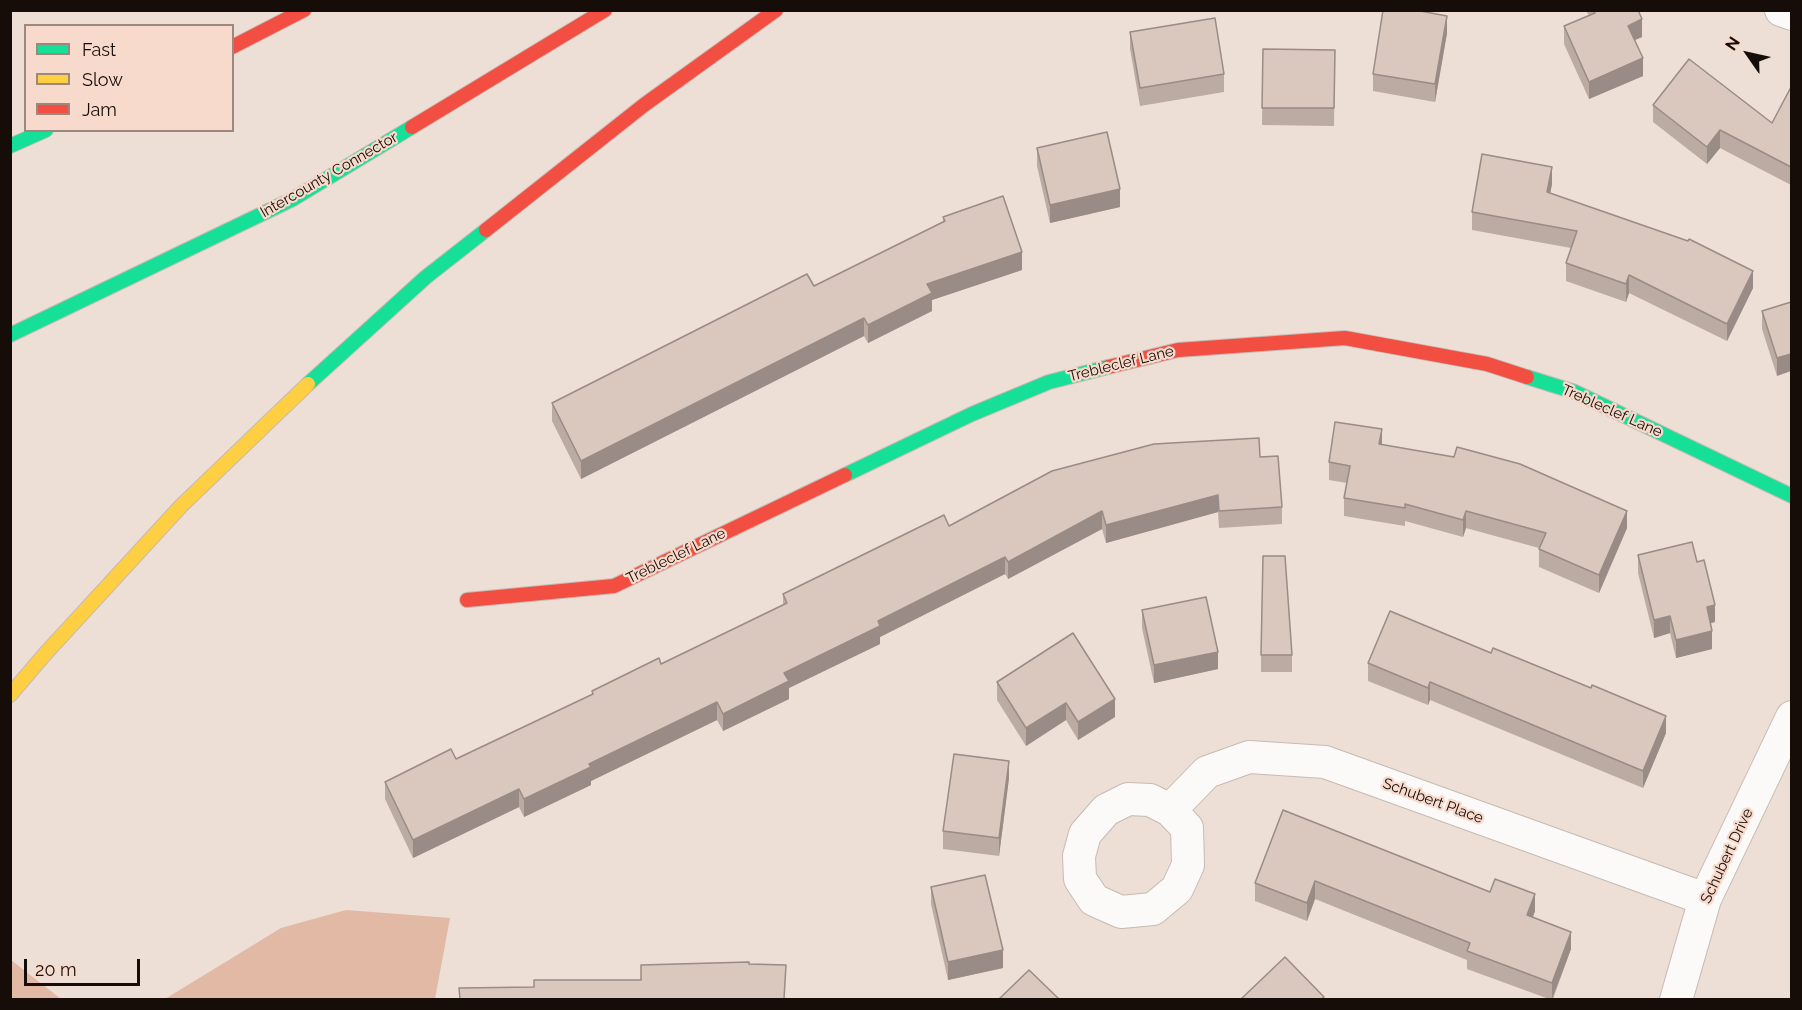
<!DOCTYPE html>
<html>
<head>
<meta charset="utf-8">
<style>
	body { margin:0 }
	#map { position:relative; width:1802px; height:1010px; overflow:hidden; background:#edded6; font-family:Raleway,sans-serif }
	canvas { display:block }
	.frame { position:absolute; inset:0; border:12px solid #160d08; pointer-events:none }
	.legend { position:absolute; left:24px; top:24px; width:210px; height:108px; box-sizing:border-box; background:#f7dacc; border:2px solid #9d887e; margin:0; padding:8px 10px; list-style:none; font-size:18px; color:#160d08 }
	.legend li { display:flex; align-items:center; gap:12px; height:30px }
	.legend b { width:30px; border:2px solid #9d887e }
	.north { position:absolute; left:1718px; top:24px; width:60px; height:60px; -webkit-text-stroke:4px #f7dacc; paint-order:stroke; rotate:304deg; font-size:16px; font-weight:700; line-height:24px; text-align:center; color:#160d08 }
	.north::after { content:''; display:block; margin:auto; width:21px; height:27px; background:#160d08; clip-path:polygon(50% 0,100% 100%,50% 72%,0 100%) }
	.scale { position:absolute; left:24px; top:959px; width:116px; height:27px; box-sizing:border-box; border:3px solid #160d08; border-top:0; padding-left:8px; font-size:18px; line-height:21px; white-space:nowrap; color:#160d08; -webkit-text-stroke:4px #f7dacc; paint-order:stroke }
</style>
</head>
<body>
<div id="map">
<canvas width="1802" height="1010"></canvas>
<div class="frame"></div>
<ul class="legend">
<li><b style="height:8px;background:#16e098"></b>Fast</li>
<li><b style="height:8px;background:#ffcf43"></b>Slow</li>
<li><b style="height:8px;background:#f24e42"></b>Jam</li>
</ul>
<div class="north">N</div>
<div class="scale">20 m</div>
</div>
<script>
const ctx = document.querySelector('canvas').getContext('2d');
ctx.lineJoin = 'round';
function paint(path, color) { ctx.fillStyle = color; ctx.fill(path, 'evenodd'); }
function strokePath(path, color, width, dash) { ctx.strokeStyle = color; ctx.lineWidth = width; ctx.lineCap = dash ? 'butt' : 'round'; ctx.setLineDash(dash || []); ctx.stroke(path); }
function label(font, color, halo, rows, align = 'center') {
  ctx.font = font + ' Raleway,sans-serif'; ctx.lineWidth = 4.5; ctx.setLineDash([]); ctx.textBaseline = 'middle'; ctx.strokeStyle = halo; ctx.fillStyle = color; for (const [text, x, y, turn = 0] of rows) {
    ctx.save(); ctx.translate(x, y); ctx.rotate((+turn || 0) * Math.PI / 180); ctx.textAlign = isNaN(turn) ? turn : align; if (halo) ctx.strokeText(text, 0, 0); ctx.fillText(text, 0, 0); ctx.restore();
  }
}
paint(new Path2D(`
	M346,910L450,918L435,999H165L281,928Z
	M11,960L61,999H11Z`), '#e1b9a5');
const street = new Path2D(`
	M1781,10L1792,14
	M1170,810L1187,828L1188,865L1177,889L1153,909L1121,912L1094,900L1080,879L1079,856L1085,834L1106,810L1128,799L1150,800L1170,810L1207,772L1249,757L1325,762L1705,899
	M1676,1000L1705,899L1792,717`);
const fast = new Path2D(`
	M10,146L46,130
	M10,335L293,199L412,127
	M1527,377L1575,392L1792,496
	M308,384L426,277L486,230
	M845,475L972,414L1049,382L1108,367`);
const slow = new Path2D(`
	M10,695L45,654L181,506L308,384`);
const jam = new Path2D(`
	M232,47L304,10
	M412,127L605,10
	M486,230L644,105L776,10
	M1108,367L1178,350L1345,338L1487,364L1527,377
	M467,600L614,586L845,475`);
strokePath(street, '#c6bbb4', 34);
strokePath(fast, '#c6bbb4', 16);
strokePath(slow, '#c6bbb4', 16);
strokePath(jam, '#c6bbb4', 16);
strokePath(street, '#fcfaf9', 32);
strokePath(fast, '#16e098', 14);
strokePath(slow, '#ffcf43', 14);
strokePath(jam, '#f24e42', 14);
paint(new Path2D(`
	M1586,10H1638L1642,37L1635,40L1643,76L1589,99L1564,44V26L1589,16Z
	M1130,32L1224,74V92L1140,106L1130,49Z
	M1447,33L1435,102L1373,91V74Z
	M1263,49L1335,50L1334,126L1262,125Z
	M1791,87V185L1720,148L1707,164L1653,122V105L1772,123Z
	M1037,148L1120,207L1050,223L1037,166Z
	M1552,184L1550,193L1753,288L1727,341L1629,293L1626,302L1566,281V263L1571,248L1472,230V212Z
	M943,217L1022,270L932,300V311L868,343L864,336L581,479L552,421V403L814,286L943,222Z
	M1791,302L1777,376L1762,329V311Z
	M1382,445L1627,528L1599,593L1539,567V548L1466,528L1463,537L1405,521V526L1344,516V498L1347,483L1329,480V462Z
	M1260,457L1282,507V524L1219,528L1218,512L1106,543L1102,529L1008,579L1005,574L880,637V644L789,688V699L723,731L717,720L591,781V785L524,817L519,807L413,858L385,799V782L456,759L592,695V691L661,664L783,605V594L949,526Z
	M1638,555L1697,562L1715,622L1710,623L1712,649L1676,658L1670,633L1654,638L1638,573Z
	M1142,610L1218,669L1154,683L1142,628Z
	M1261,655H1292V672H1261Z
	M1368,663L1666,733L1643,788L1430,700L1428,705L1368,681Z
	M997,682L1115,717L1078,740L1066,720L1026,746L997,700Z
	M1009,778L999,856L943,849V831Z
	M1283,810L1535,911L1533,917L1571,949L1553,999H1549L1467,969V960L1315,899L1307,921L1255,901V883Z
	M931,887L1003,968L948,980L931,904Z`), '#bbaba3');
paint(new Path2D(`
	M1447,16V33L1435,102V84Z
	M1642,19V37L1628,43V26Z
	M1643,58V76L1589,99V82Z
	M1720,130V148L1707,164V147Z
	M1552,167V184L1547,210V192Z
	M1120,189V207L1050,223V205Z
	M1022,252V270L932,300V311L868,343V325L927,284Z
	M1753,271V288L1727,341V324Z
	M1629,275V293L1626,302V284Z
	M864,318V336L581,479V461Z
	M1791,354V371L1777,376V358Z
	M1382,429V447L1379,444Z
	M1218,495V512L1106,543V525Z
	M1102,511V529L1008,579V562Z
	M1466,511V528L1463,537V520Z
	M1627,511V528L1599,593V575Z
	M1005,557V574L880,637V644L789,688V699L723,731V714L784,673L878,621Z
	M1715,605V622L1707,624V607Z
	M1670,616V633L1654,638V620Z
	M1712,631V649L1676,658V640Z
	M1218,652V669L1154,683V665Z
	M1430,682V700L1428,705V688Z
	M1115,699V717L1078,740V722Z
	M717,702V720L591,781V785L524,817V799L589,764Z
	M1066,703V720L1026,746V728Z
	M1666,716V733L1643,788V771Z
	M1009,761V778L999,856V838Z
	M519,789V807L413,858V840Z
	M1315,881V899L1307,921V903Z
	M1535,894V911L1527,932V915Z
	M1571,932V949L1552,999V983Z
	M1003,950V968L948,980V962Z`), '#998b85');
const building = new Path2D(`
	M1383,10H1415L1447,16L1435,84L1373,74Z
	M1594,10H1638L1642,19L1628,26L1643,58L1589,82L1564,26L1595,13Z
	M1215,18L1224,74L1140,88L1130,32Z
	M1263,49L1335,50L1334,108H1262Z
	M1689,59L1772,123L1791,87V167L1720,130L1707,147L1653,105Z
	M1107,132L1120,189L1050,205L1037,148Z
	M1482,154L1552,167L1547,192L1688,241L1689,239L1753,271L1727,324L1629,275L1626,284L1566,263L1577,231L1472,212Z
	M1003,196L1022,252L927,284L932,293L868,325L864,318L581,461L552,403L807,274L814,286L945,221L943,217Z
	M1791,302V354L1777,358L1762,311Z
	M1335,422L1382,429L1379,444L1454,457L1457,447L1520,464L1627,511L1599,575L1539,549L1546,533L1466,511L1463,520L1405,504V508L1344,498L1350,466L1329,462Z
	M1259,438L1260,457L1278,456L1282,507L1219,511L1218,495L1106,525L1102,511L1008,562L1005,557L878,621L880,626L784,673L789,681L723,714L717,702L589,764L591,767L524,799L519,789L413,840L385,782L451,749L456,759L593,694L592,691L659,658L661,664L787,603L783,594L944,515L949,526L1052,471L1154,444Z
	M1692,542L1697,562L1704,560L1715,605L1707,607L1712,631L1676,640L1670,616L1654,620L1638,555Z
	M1263,556H1285L1292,655H1261Z
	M1206,597L1218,652L1154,665L1142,610Z
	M1390,611L1491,653L1493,648L1591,688L1592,685L1666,716L1643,771L1430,682L1428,688L1368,663Z
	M1073,633L1115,699L1078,722L1066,703L1026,728L997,682Z
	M954,754L1009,761L999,838L943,831Z
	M1283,810L1490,892L1495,879L1535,894L1527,915L1571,932L1552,983L1467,951L1470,943L1315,881L1307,903L1255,883Z
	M985,875L1003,950L948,962L931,887Z
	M1285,957L1324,997L1321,999H1241Z
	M749,962V964L786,965L784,999H460L459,988L534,987V980H641V965Z
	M1029,970L1059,999H999Z`);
paint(building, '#dac7be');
strokePath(building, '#998b85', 1.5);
label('15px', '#160d08', '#f7dacc', [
	["Intercounty Connector",329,175,-30],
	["Trebleclef Lane",1121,364,-14],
	["Trebleclef Lane",1612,411,24],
	["Trebleclef Lane",676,556,-26],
	["Schubert Place",1433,801,20],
	["Schubert Drive",1727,856,-65]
]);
</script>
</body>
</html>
